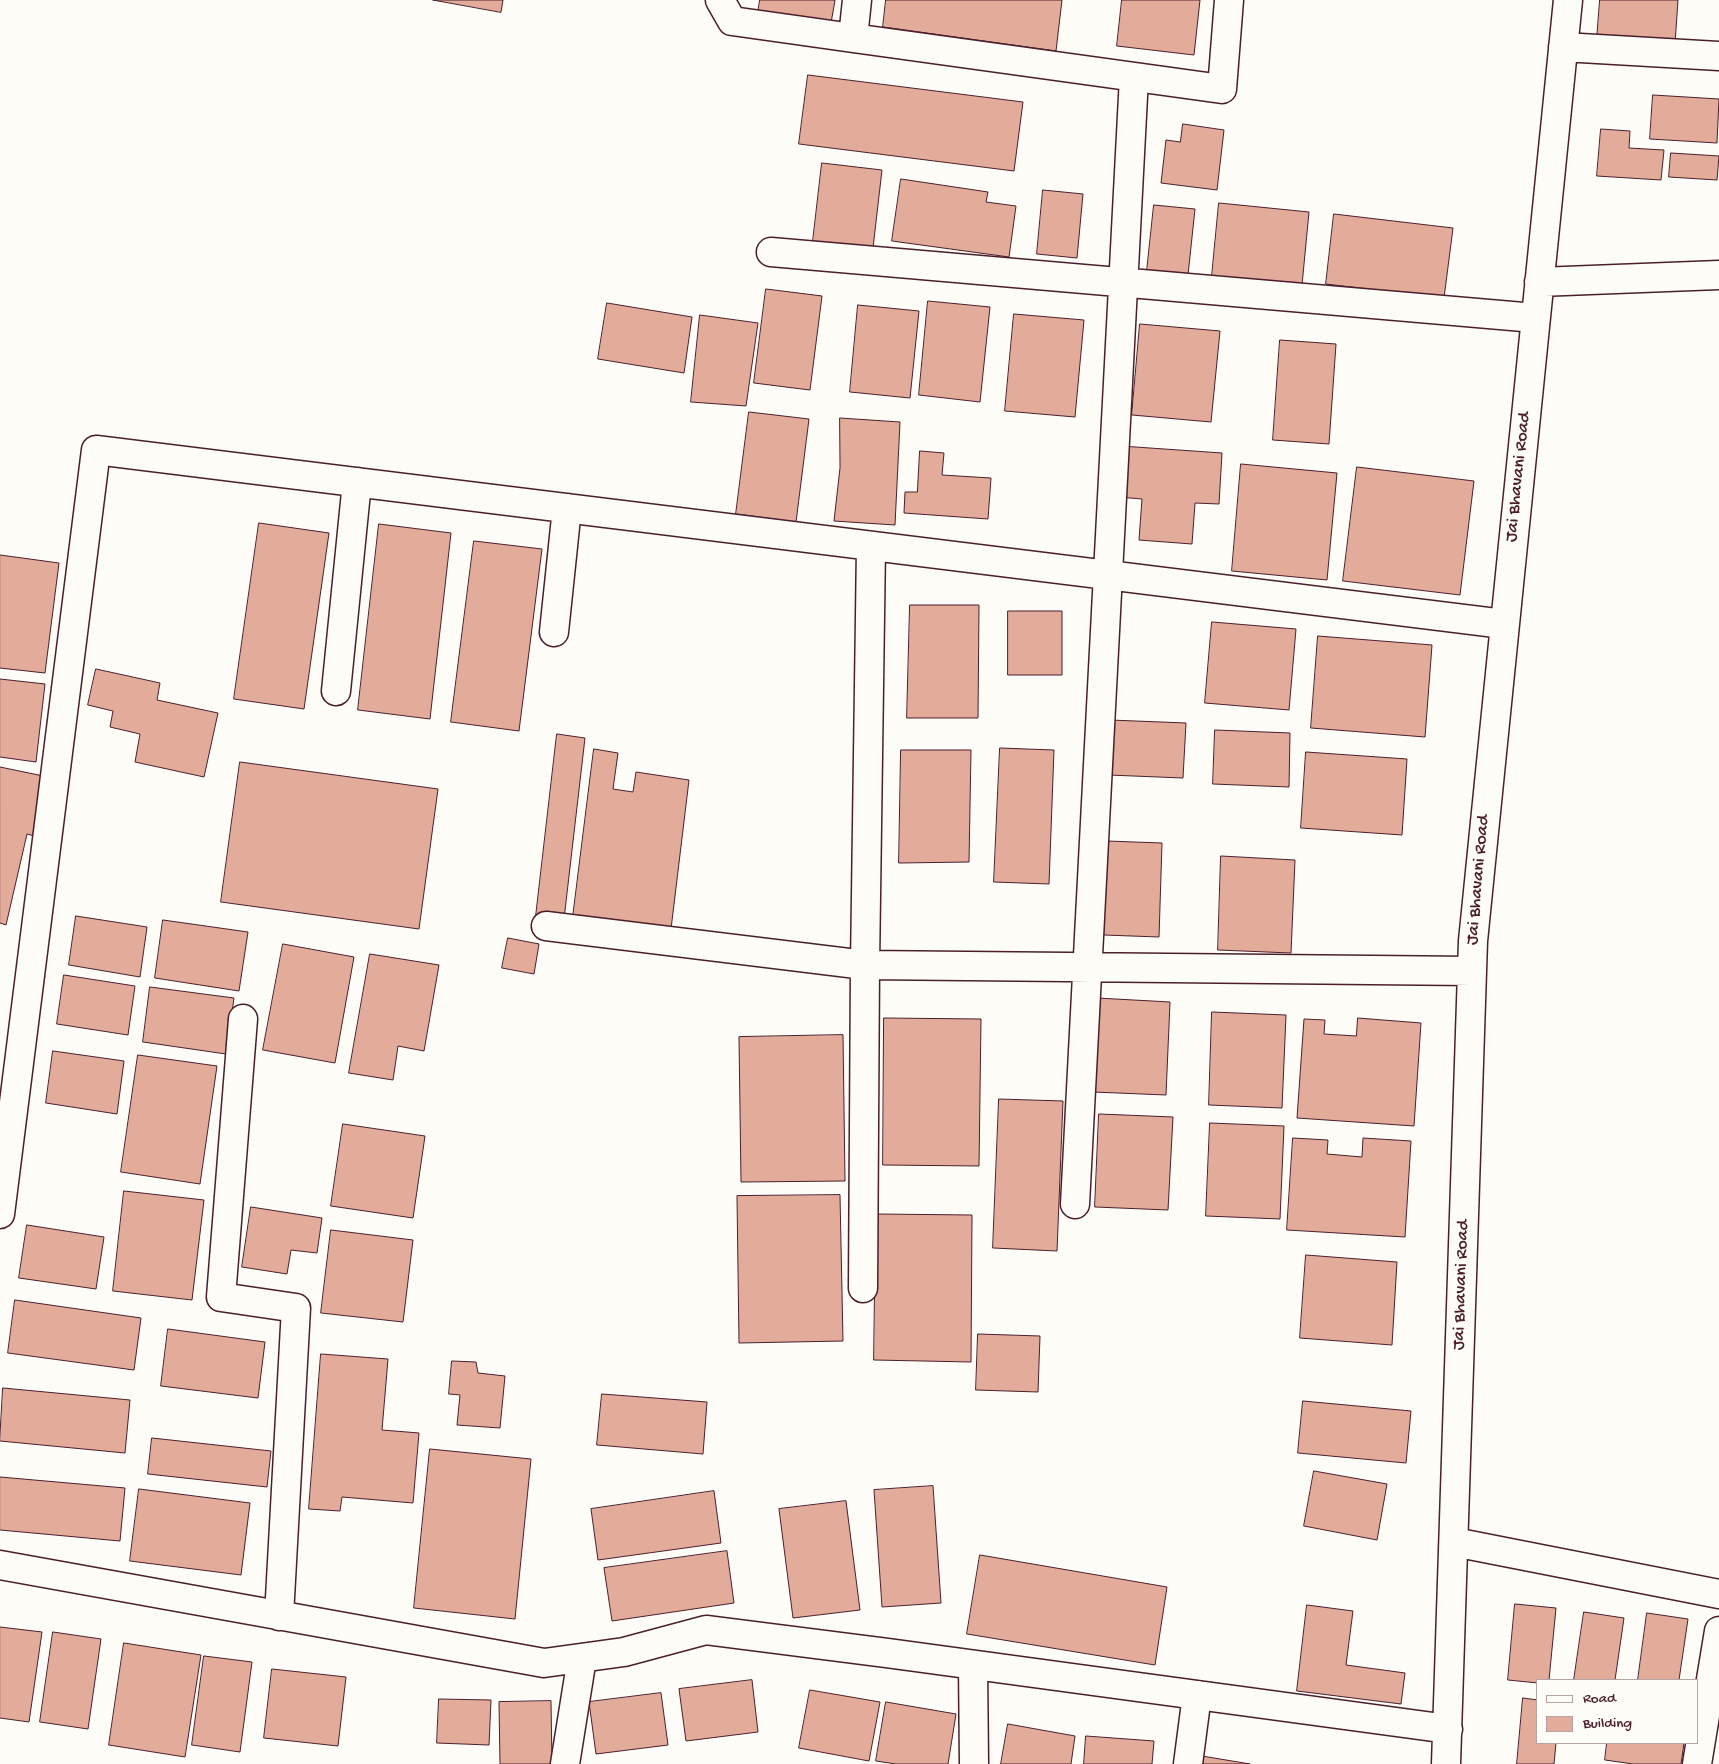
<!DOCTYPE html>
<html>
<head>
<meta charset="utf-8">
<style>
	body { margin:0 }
	#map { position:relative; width:1719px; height:1764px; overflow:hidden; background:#fdfcf7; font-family:"Gochi Hand",sans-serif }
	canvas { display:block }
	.legend { position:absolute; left:1536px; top:1679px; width:162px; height:65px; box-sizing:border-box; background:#fdfcf7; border:1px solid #b5a4a5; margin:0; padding:6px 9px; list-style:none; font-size:15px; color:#4a1f2b }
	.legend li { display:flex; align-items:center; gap:10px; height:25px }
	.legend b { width:25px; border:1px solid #b5a4a5 }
</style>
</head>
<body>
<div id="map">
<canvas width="1719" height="1764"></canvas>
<ul class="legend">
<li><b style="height:6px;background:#fdfcf7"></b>Road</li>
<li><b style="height:14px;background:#e3ac9a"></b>Building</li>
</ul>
</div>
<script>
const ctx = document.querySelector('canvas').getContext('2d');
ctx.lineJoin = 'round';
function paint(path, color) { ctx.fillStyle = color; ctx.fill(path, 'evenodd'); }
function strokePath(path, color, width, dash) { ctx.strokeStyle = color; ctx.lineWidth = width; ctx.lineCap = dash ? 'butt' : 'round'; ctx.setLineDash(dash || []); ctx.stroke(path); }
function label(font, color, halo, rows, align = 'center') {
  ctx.font = font + ' "Gochi Hand",sans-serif'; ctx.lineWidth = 5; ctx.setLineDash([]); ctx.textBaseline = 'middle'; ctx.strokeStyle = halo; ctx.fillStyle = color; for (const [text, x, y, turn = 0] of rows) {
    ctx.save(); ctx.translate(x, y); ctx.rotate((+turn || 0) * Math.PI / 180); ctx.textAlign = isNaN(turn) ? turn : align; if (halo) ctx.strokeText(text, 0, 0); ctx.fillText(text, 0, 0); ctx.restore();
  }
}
const building = new Path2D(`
	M433,0H503L501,12Z
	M760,0H835L830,29L757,19Z
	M886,0H1062L1056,51L883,27Z
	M1122,0H1200L1194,55L1117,46Z
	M1600,0H1678L1675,44L1597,39Z
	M808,75L1023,102L1014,171L799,144Z
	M1653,95L1719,99L1717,143L1650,139Z
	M1183,124L1224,130L1217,190L1161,183L1166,140L1180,142Z
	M1601,129L1630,131L1629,148L1664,150L1661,180L1597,176Z
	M1671,153L1719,156L1717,180L1669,177Z
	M822,163L882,170L873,248L813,241Z
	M901,179L988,192L986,202L1016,206L1009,257L892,241Z
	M1043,190L1083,194L1077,258L1037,254Z
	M1219,203L1309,212L1302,285L1212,276Z
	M1154,205L1195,209L1188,275L1147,271Z
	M1334,214L1453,228L1444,298L1326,284Z
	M766,289L822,296L810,390L754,383Z
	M928,301L990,307L980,402L919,395Z
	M607,303L692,317L684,373L598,359Z
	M858,305L919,311L910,398L850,392Z
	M1014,314L1084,320L1075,417L1005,411Z
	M700,315L758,323L746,406L691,402Z
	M1140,324L1220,331L1211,422L1132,415Z
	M1280,340L1336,344L1329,444L1273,440Z
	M749,412L809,419L796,522L736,514Z
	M840,418L900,422L895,525L834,521L840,468Z
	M1121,446L1222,453L1219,504L1195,503L1192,544L1139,540L1142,499L1118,497Z
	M920,451L944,453L942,475L991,478L988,519L904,513L905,492H917Z
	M1241,464L1337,473L1327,580L1232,571Z
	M1357,467L1474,481L1460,595L1343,581Z
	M259,523L329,533L304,709L234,699Z
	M379,524L451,533L430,719L358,710Z
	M474,541L542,549L519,731L451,722Z
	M0,555L59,563L45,673L0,668Z
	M910,605H979L978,718H907Z
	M1008,611H1062V675H1008Z
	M1212,622L1296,629L1289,710L1205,703Z
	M1318,636L1432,645L1425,737L1311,728Z
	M96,669L160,683L157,700L218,713L204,777L135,762L140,734L110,727L113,711L88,705Z
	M0,679L45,684L36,762L0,757Z
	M1110,720L1186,723L1183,778L1108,775Z
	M1215,730L1290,733L1289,787L1213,784Z
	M557,734L585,738L564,919L536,916Z
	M1000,748L1054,750L1049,884L994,882Z
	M594,749L618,753L613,789L633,792L636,772L689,780L671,929L573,917Z
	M901,750H971L969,862L899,863Z
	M1306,752L1407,759L1402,835L1301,828Z
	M240,762L438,789L419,929L221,902Z
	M0,767L48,777L34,836L27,834L6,925L0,923Z
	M1107,841L1162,843L1159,937L1104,935Z
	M1221,856L1295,860L1291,953L1218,950Z
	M76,916L147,927L140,977L69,965Z
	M163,920L248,932L239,991L155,978Z
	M508,938L539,944L534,974L502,968Z
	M283,944L354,957L335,1063L263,1050Z
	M370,954L439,965L424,1051L398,1046L393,1080L349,1073Z
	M64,975L135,986L128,1035L57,1024Z
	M150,987L234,998L226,1054L143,1042Z
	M1097,998L1170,1002L1166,1095L1093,1092Z
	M1212,1012L1286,1015L1282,1108L1209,1105Z
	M884,1018L981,1019L979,1166L883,1165Z
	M1358,1018L1421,1023L1414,1126L1297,1118L1304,1019L1325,1020L1324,1034L1356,1036Z
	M843,1035L845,1181L741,1182L739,1037Z
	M53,1051L124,1061L117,1114L46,1103Z
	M138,1055L217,1066L200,1184L121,1172Z
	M999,1099L1063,1101L1057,1251L993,1248Z
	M1099,1114L1173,1117L1168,1210L1095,1207Z
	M1210,1123L1284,1126L1280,1219L1206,1216Z
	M343,1124L425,1136L413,1218L331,1206Z
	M1293,1138L1328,1140L1327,1154L1362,1157L1363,1138L1411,1141L1405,1237L1287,1230Z
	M124,1191L204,1200L192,1300L113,1291Z
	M840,1195L843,1341L739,1343L737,1196Z
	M251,1207L322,1218L317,1253L291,1250L287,1274L242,1267Z
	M876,1214L972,1215L971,1362L874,1360Z
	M27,1225L104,1237L96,1289L19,1278Z
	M331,1230L413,1240L403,1322L321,1313Z
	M1306,1255L1397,1262L1392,1345L1300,1338Z
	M15,1300L141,1318L134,1370L8,1353Z
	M168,1329L265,1342L258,1398L161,1386Z
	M978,1334L1040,1336L1038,1392L976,1390Z
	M321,1354L388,1359L382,1430L419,1433L413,1503L342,1497L340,1511L309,1509Z
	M452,1361L476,1362L478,1373L505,1376L500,1428L457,1425L460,1395L449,1394Z
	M3,1388L130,1400L125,1453L0,1441Z
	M602,1394L707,1402L703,1454L597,1445Z
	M1303,1401L1411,1411L1406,1463L1298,1453Z
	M152,1438L271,1451L267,1487L148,1474Z
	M430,1449L531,1459L515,1619L414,1608Z
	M1314,1471L1387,1484L1377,1540L1304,1526Z
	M0,1477L125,1488L120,1541L0,1530Z
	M933,1486L941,1603L882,1607L874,1490Z
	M139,1489L250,1503L241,1575L130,1561Z
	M714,1491L721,1543L598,1560L591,1509Z
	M846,1501L860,1610L793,1618L779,1509Z
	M727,1551L734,1603L612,1621L604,1568Z
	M980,1555L1167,1587L1155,1665L967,1634Z
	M1515,1604L1556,1608L1549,1680H1538V1683L1508,1680Z
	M1307,1605L1353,1611L1346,1665L1405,1673L1401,1704L1297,1691Z
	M1584,1612L1624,1618L1615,1680H1574Z
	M1647,1613L1688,1619L1679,1680H1638Z
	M0,1627L42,1632L29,1722L0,1718Z
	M53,1632L101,1639L88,1729L40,1722Z
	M124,1643L201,1655L185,1757L109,1745Z
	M204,1656L252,1662L240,1752L192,1745Z
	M272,1669L346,1677L338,1746L264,1738Z
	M752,1680L758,1732L686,1741L679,1689Z
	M810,1690L880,1702L869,1761L799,1748Z
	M661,1693L668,1745L596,1754L589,1702Z
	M1523,1698L1538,1700V1743H1556L1554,1764H1517Z
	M439,1699L491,1700L489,1745L437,1743Z
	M551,1701L552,1764H500L499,1702Z
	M886,1702L956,1714L948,1764H896L876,1761Z
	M1008,1724L1075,1736L1071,1764H1001Z
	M1086,1736L1154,1741L1152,1764H1084Z
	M1607,1743H1684L1681,1764H1633L1605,1760Z
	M1202,1756L1250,1764H1201Z`);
paint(building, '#e3ac9a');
strokePath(building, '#4a1f2b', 1);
const minor = new Path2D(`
	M720,0L732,21L853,38
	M857,0L853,38L1222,89L1229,0
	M1563,47L1719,56
	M771,252L1535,318
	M1539,282L1719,275
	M871,546L865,965L1472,971
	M554,632L567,508
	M336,691L357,482
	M546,926L865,965L863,1288
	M243,1019L221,1297L296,1308L279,1616
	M1075,1204L1134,77
	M0,1214L96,450L1504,624
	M1454,1542L1719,1594
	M0,1565L544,1663L624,1652L706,1630L887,1653L1448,1729
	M973,1665L974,1764
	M565,1764L582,1658
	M1188,1764L1197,1695
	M1446,1764L1473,941L1568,0
	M1697,1764L1719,1631`);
strokePath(minor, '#4a1f2b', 31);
strokePath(minor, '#fdfcf7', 28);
label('18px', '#4a1f2b', '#fdfcf7', [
	["Jai Bhavani Road",1519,477,-84],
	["Jai Bhavani Road",1479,880,-85],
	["Jai Bhavani Road",1462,1285,-88]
]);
</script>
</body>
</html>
